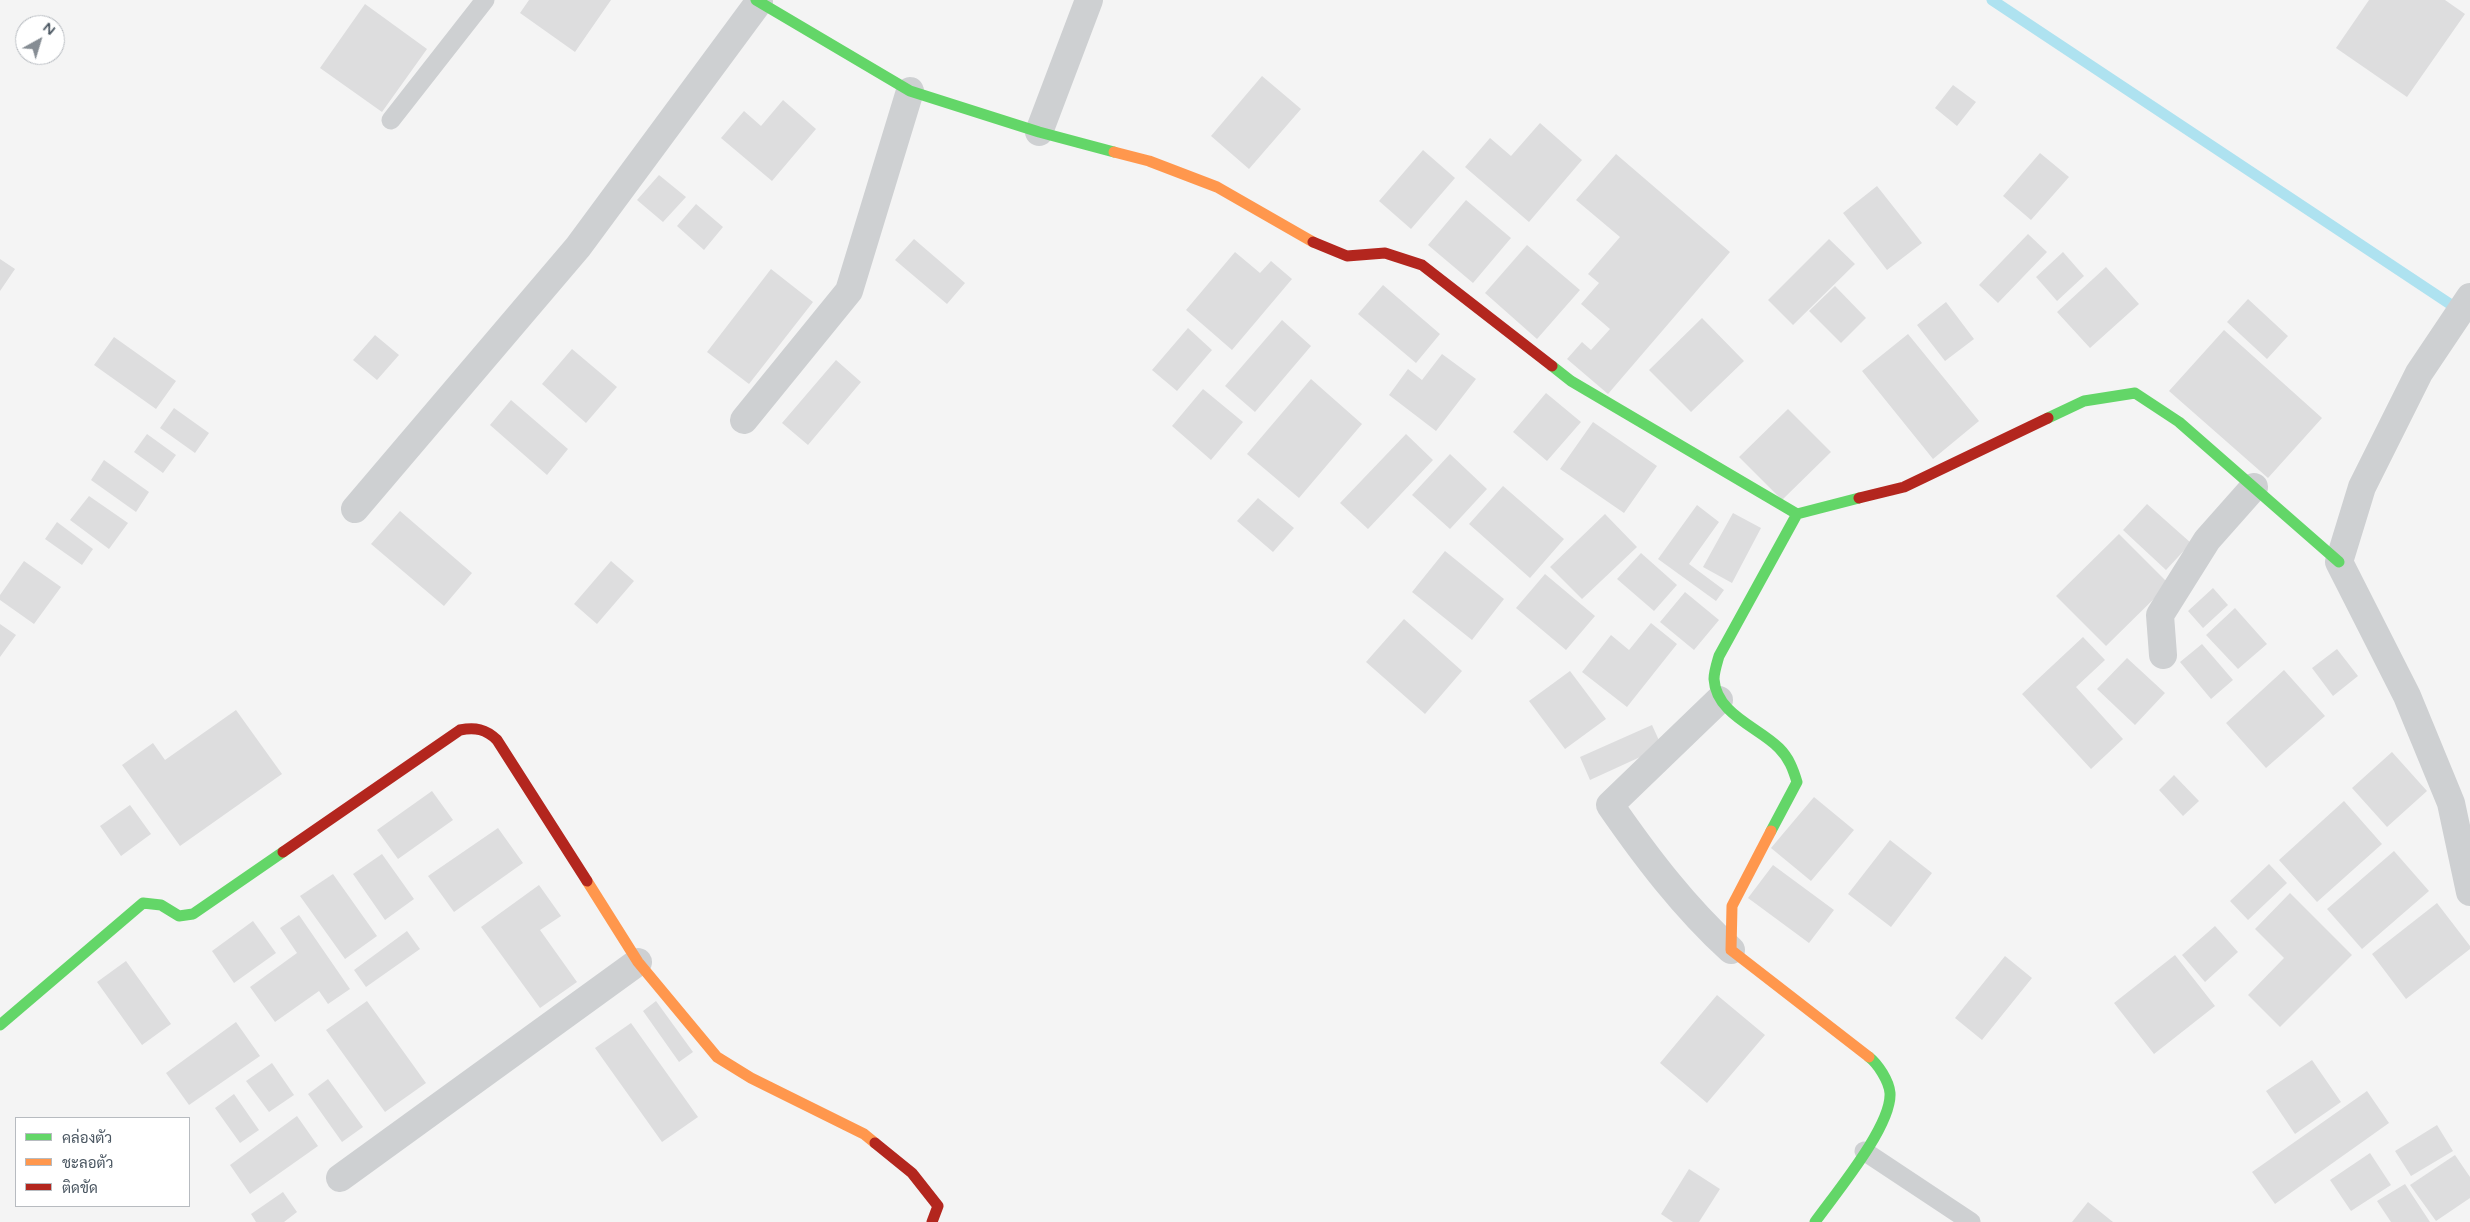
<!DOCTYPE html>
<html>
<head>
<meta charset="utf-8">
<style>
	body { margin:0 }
	#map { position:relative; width:2470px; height:1222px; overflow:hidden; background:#f4f4f4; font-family:"Varela Round",Sarabun,sans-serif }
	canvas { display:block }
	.legend { position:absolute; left:15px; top:1117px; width:175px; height:90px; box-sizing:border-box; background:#fff; border:1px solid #b7bbc0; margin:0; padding:6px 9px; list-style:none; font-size:15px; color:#4a5661 }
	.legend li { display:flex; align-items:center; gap:10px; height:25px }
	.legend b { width:25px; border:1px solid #b7bbc0 }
	.north { position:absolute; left:15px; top:15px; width:50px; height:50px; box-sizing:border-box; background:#fff; border:1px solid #b7bbc0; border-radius:50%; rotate:39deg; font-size:14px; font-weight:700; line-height:20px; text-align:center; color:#4a5661 }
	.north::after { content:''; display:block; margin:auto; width:18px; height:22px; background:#868d94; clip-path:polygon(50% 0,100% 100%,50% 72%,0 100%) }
</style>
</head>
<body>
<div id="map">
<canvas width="2470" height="1222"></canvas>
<ul class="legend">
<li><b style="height:6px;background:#63d668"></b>คล่องตัว</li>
<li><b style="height:6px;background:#ff974d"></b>ชะลอตัว</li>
<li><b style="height:6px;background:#b3261e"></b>ติดขัด</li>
</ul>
<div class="north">N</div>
</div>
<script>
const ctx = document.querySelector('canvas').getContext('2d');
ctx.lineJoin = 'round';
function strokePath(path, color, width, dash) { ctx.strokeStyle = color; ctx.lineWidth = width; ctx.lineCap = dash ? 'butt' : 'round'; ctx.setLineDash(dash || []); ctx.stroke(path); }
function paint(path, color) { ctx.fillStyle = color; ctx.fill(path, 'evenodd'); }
strokePath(new Path2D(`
	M1992,0L2462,312`), '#aee2f0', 11);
paint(new Path2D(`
	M529,0H611L575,52L520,13Z
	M2369,0H2445L2465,14L2407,97L2336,48Z
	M365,4L427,49L382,112L320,68Z
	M1262,76L1301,109L1249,169L1211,136Z
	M1953,85L1976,102L1957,126L1935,108Z
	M783,100L816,129L772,181L721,138L744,111L761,126Z
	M1540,123L1582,160L1529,222L1465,167L1490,138L1511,156Z
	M1423,150L1455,178L1411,229L1379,201Z
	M2040,153L2069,177L2031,220L2003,196Z
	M1616,154L1730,252L1608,394L1567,359L1582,342L1591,350L1610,329L1581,304L1599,283L1588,274L1620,237L1576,200Z
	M659,175L686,197L663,222L637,200Z
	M1877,186L1922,243L1887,270L1843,213Z
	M1466,200L1511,238L1473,283L1428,245Z
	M696,204L723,227L704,250L677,226Z
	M2028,234L2047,252L1998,303L1979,285Z
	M914,239L965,283L947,304L895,260Z
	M1829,239L1855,264L1793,325L1768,300Z
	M1527,245L1580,290L1537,339L1485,293Z
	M1235,252L1260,273L1271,261L1292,279L1232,350L1186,310Z
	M2063,252L2084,276L2057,301L2036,277Z
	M0,259L15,269L0,291Z
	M2106,267L2139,304L2090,348L2057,312Z
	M771,269L813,302L749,384L707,352Z
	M1383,285L1440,334L1416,363L1358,314Z
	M1835,286L1866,318L1841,343L1809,311Z
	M2248,299L2288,336L2267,359L2227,322Z
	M1946,302L1974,339L1945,361L1917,325Z
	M1702,318L1744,361L1691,412L1649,370Z
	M1282,320L1311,346L1255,412L1225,386Z
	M1188,328L1212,350L1177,391L1152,370Z
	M2224,330L2322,418L2268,478L2169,391Z
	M1908,334L1979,421L1933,459L1862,371Z
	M375,335L399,355L377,380L353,360Z
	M114,337L176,381L156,409L94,365Z
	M572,349L617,387L586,423L542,384Z
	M1442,354L1476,379L1436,431L1389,395L1408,369L1422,380Z
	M836,360L861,382L808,445L782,423Z
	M1311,379L1362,424L1299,498L1247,454Z
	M1203,389L1243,422L1211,460L1172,426Z
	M1546,393L1581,422L1547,461L1513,432Z
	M511,400L568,449L547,475L490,425Z
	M174,408L209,433L195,453L160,428Z
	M1788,409L1831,452L1782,500L1739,457Z
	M1593,422L1657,466L1624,513L1560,469Z
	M147,434L176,455L163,473L134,452Z
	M1406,434L1433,460L1368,529L1340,503Z
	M1450,454L1487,489L1450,529L1412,495Z
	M104,460L149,492L136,512L91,480Z
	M1503,486L1564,539L1530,578L1469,524Z
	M89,496L128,523L109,549L70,520Z
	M1258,498L1294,528L1273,552L1237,521Z
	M2147,504L2191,543L2166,570L2123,530Z
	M1697,505L1719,522L1689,564L1724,590L1716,601L1658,559Z
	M400,511L472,573L444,606L371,544Z
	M1733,513L1761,528L1732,583L1703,567Z
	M1605,514L1637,547L1582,599L1550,567Z
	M57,522L93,549L82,565L45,539Z
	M2119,534L2169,584L2106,646L2056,596Z
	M1445,551L1504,599L1472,640L1412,592Z
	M1641,553L1677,585L1654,611L1617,579Z
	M24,561L61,587L34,624L0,600V595Z
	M611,561L634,581L597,624L574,604Z
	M1545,574L1595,616L1566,650L1516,608Z
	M2213,588L2228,605L2203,628L2188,611Z
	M1685,592L1719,620L1694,650L1660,622Z
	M2235,608L2267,644L2238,669L2206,635Z
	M1404,619L1462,671L1425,714L1366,662Z
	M1651,623L1677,644L1627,707L1582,672L1611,635L1629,650Z
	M0,624L16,635L0,657Z
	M2083,637L2105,660L2076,687L2123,739L2091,769L2022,694Z
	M2202,644L2233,680L2211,699L2180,662Z
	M2337,649L2358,676L2333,696L2312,668Z
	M2127,658L2165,693L2135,725L2097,689Z
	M2284,670L2325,716L2266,768L2226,723Z
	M1570,671L1606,719L1565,749L1529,701Z
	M236,710L282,774L180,846L122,765L153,743L165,760Z
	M1652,725L1662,747L1590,780L1580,757Z
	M2392,752L2427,791L2387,827L2352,788Z
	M2174,775L2199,801L2183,816L2159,790Z
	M432,791L453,820L398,859L377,830Z
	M1814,797L1854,830L1811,881L1771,848Z
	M2344,801L2382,844L2317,902L2279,860Z
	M130,805L151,834L121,856L100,826Z
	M498,828L523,863L454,912L428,876Z
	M1890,840L1932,873L1891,927L1848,894Z
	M2394,851L2429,891L2362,949L2327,909Z
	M382,854L414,899L385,920L353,874Z
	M2269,864L2287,883L2248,920L2230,901Z
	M1773,865L1834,910L1809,943L1748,898Z
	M333,874L377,936L345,959L300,896Z
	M539,885L561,916L540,930L577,982L540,1008L481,927Z
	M2290,893L2352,955L2280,1027L2248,995L2284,958L2255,929Z
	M2437,903L2470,946V949L2406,999L2372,954Z
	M299,915L350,989L328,1004L319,991L275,1022L250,987L297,953L280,928Z
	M253,921L276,953L234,983L212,951Z
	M2215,926L2238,952L2205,982L2182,955Z
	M407,931L420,949L366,987L354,970Z
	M2175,955L2215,1006L2154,1054L2114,1003Z
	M2005,956L2032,978L1982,1040L1955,1018Z
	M126,961L171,1024L142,1045L97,982Z
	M1717,995L1765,1035L1707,1103L1660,1063Z
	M367,1001L426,1083L385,1112L326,1030Z
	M656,1001L693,1052L679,1062L643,1011Z
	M236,1022L260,1056L189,1105L166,1073Z
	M631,1023L698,1117L662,1142L595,1048Z
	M2312,1060L2341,1102L2295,1134L2266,1091Z
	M272,1063L294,1095L269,1112L246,1081Z
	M328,1079L363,1127L342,1142L308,1094Z
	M2367,1091L2389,1123L2275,1204L2252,1172Z
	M234,1094L259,1130L240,1143L215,1108Z
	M297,1116L318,1146L250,1194L230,1165Z
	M2437,1125L2453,1151L2411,1176L2395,1151Z
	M2370,1153L2391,1185L2351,1211L2330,1180Z
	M2455,1155L2470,1177V1198L2436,1221L2410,1185Z
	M1689,1169L1720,1189L1699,1222H1673L1661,1214Z
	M2405,1184L2430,1222H2391L2377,1201Z
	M283,1192L297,1212L284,1222H256L251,1214Z
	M2088,1202L2113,1222H2072Z`), '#ddddde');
strokePath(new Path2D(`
	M391,120L485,0
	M1864,1151L1971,1222`), '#ced0d2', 19);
strokePath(new Path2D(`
	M1039,132L1089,0
	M2470,297L2419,373L2362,487L2339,562L2407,696L2451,803L2470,892
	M744,420L849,291L910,91
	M355,509L578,247L759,2
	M2163,655L2160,615L2207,540L2254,487
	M1719,700L1610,805C1646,857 1684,907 1731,950
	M340,1178L638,962`), '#ced0d2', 28);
strokePath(new Path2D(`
	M756,0L910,91L1039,132L1114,152
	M1552,366L1571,381L1797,514L1859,498
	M2048,418L2084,401L2135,393L2179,422L2339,562
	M1771,831L1797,782C1793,769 1789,758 1779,748C1758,727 1716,714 1714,679C1714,672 1717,663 1719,656L1797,514
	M0,1025L143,903L161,905L179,916L193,914L283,852
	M1815,1222C1835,1194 1892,1126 1890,1093C1889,1081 1878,1064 1869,1057`), '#63d668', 11);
strokePath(new Path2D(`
	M1114,152L1149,161L1217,187L1313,242
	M1771,831L1732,906L1731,950L1869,1057
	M587,881L638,962L717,1057L751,1078L864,1134L875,1143`), '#ff974d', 11);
strokePath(new Path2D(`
	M1313,242L1347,256L1385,253L1422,265L1552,366
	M1859,498L1904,487L2048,418
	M283,852L460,730C475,727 486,729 497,740L587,881
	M875,1143L912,1173L938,1206L932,1222`), '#b3261e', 11);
</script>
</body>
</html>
